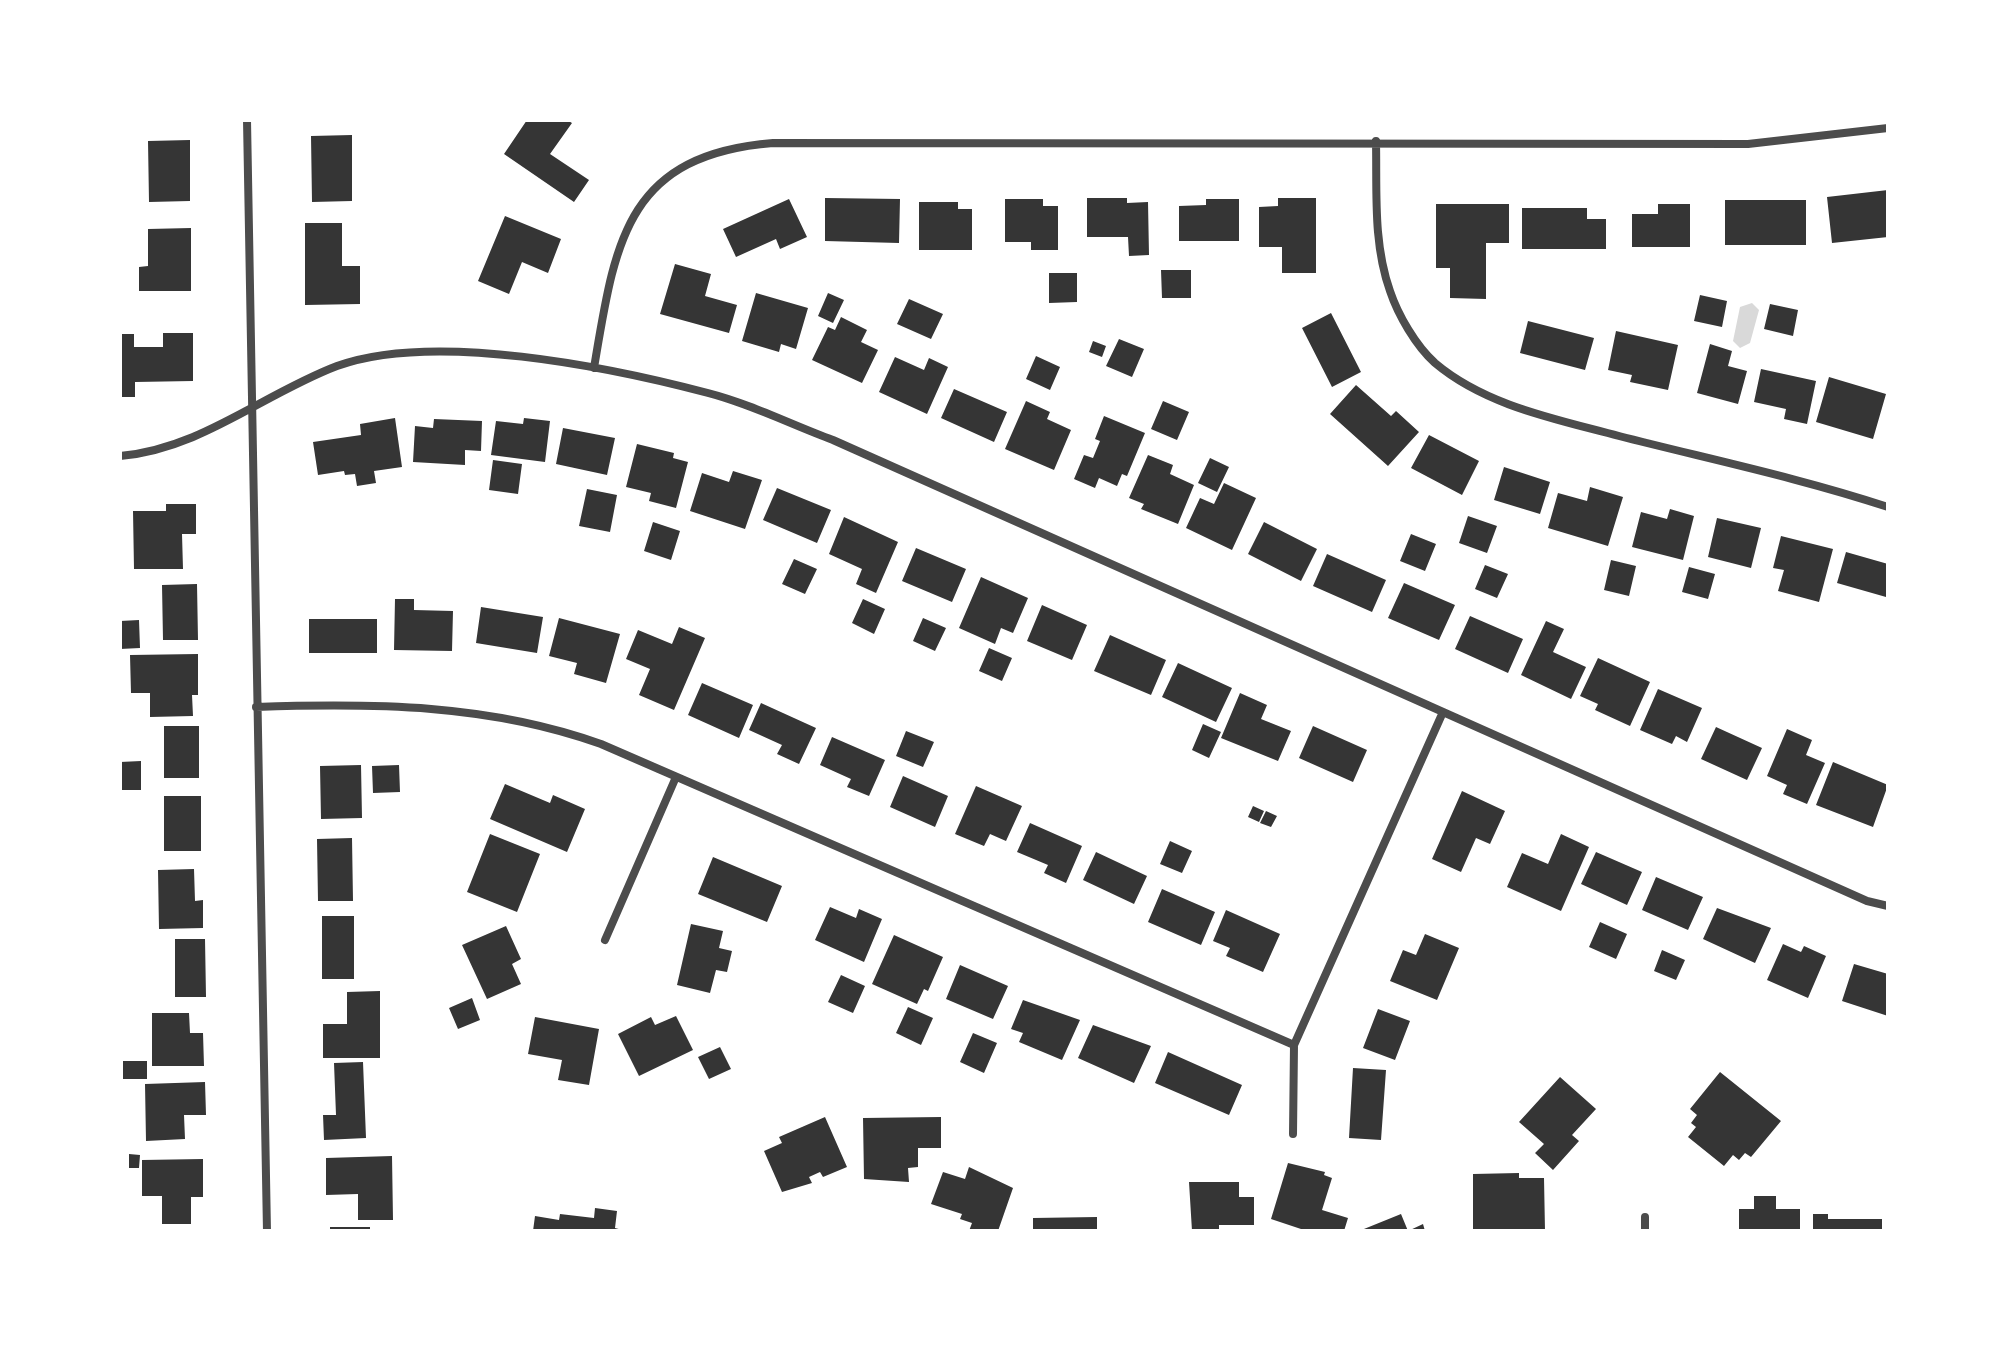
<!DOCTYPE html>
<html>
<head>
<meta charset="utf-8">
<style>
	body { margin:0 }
	#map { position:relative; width:2008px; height:1351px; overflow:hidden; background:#fff; font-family:"IBM Plex Sans",sans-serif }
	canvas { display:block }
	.frame { position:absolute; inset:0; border:122px solid #fff; pointer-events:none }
</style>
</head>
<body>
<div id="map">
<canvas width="2008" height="1351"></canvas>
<div class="frame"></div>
</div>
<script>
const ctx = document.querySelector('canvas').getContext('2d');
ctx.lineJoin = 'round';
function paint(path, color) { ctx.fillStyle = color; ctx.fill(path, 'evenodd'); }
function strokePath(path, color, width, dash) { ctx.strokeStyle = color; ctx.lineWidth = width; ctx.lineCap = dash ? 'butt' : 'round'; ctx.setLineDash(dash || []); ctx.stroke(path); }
paint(new Path2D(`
	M1752,303L1759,310L1750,343L1740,348L1733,341L1740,307Z`), '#d9d9d9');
paint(new Path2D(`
	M527,120H567L572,123L550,154L589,180L574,202L504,154Z
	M352,135V201L312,202L311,136Z
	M190,140V201L149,202L148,141Z
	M1888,190V237L1832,243L1827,197Z
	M825,198L900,199L899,243L825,241Z
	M1087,198H1127V203L1148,202L1149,255L1129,256L1128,237H1087Z
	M1278,198H1316V273H1282V247H1259V207L1278,206Z
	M789,199L807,237L780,249L776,239L736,257L723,229Z
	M1005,199H1043V206H1058V250H1031V242H1005Z
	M1206,199H1239V241H1179V206L1206,205Z
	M1725,200H1806V245H1725Z
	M919,202H958V209H972V250H919Z
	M1436,204H1509V243H1486V299L1450,298V268H1436Z
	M1658,204H1690V247H1632V214H1658Z
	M1522,208H1587V219H1606V249H1522Z
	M505,216L561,239L548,273L522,262L509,294L478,281Z
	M305,223H342V266H360V304L305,305Z
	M191,228V291H139V267L148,266V229Z
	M675,264L711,274L705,296L737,305L729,333L660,314Z
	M1161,270H1191V298H1162Z
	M1049,273H1077V302L1049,303Z
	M756,293L808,308L796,349L781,344L779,352L742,341Z
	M828,293L844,300L833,323L818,316Z
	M1700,295L1727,301L1722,327L1694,321Z
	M909,299L943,314L931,339L897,324Z
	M1770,304L1798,310L1793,336L1764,329Z
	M1331,313L1361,372L1332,387L1302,328Z
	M841,317L867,330L861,342L878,350L862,383L812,360L828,327L835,330Z
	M1528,321L1594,338L1585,370L1520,353Z
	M1616,331L1678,345L1668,390L1630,382L1632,375L1608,370Z
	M163,333H193V381L135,382V397H120V334H134V347H163Z
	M1119,339L1144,349L1132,377L1106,366Z
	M1093,341L1106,346L1102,357L1089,352Z
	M1710,344L1732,351L1728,366L1747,371L1738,404L1697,393Z
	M1036,356L1060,367L1050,390L1026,379Z
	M895,357L924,370L929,358L948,367L927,414L879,392Z
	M1761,369L1816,381L1807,424L1784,419L1786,409L1754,402Z
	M1829,377L1886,394L1873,439L1816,422Z
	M1356,385L1391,416L1396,411L1419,432L1388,466L1330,414Z
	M954,389L1007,412L994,442L941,418Z
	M1026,401L1050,412L1047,419L1071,430L1054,470L1005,449Z
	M1163,401L1189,412L1177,440L1151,429Z
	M1104,416L1145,433L1127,476L1122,474L1117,486L1099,478L1095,488L1074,479L1084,455L1093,458L1100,441L1095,439Z
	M395,418L402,467L374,471L376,483L357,486L355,474L345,475L344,471L318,475L313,442L361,435L360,424Z
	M524,418L550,421L545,462L491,455L496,421L523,424Z
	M434,419L482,421L481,451L465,450V465L413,462L415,426L433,428Z
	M563,428L615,438L607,475L556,464Z
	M1429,435L1479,461L1462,495L1411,468Z
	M637,444L674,453L673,458L688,462L676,508L649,501L651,493L626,487Z
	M1148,455L1173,465L1170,474L1194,485L1178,524L1141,509L1144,504L1129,498Z
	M1210,458L1229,467L1217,492L1198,483Z
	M493,460L522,464L518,494L489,490Z
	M1504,467L1550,482L1540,514L1494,500Z
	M733,471L762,480L745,529L690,511L702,473L729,482Z
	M1224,483L1256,498L1232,550L1186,528L1200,498L1214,504Z
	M1590,487L1623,497L1608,546L1548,528L1558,493L1587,501Z
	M777,488L831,510L817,543L763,520Z
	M587,489L617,495L610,532L579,526Z
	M166,504H196V534H182L183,569H134L133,511H166Z
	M1670,509L1694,516L1683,560L1632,547L1641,512L1667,519Z
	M1468,516L1497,526L1487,553L1459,543Z
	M844,517L898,542L876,593L856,584L862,569L829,554Z
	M1717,518L1761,528L1751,568L1708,557Z
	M653,522L680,531L671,560L644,551Z
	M1264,522L1317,549L1301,581L1248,554Z
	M1411,534L1436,544L1425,571L1400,561Z
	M1781,536L1833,549L1819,602L1778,591L1784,570L1773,568Z
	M916,548L966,569L952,602L902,581Z
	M1846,552L1888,564L1886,597L1837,583Z
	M1327,554L1386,580L1372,612L1313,586Z
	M794,559L817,569L805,594L782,584Z
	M1611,560L1636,566L1629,596L1604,590Z
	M1485,565L1508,574L1497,598L1475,589Z
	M1689,567L1715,574L1708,599L1682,592Z
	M981,577L1028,598L1013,633L1001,628L995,644L959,628Z
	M1404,583L1455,605L1439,640L1388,618Z
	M197,584L198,640H163L162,585Z
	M395,599H414V610L453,611L452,651L394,650Z
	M863,599L885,609L874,634L852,623Z
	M1042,605L1087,625L1072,660L1027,641Z
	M481,607L543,617L537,653L476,643Z
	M1470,616L1523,639L1508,673L1455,649Z
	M559,618L620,634L606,683L574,674L577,663L549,656Z
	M923,618L946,628L935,651L913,641Z
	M309,619H377V653H309Z
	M139,620L140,648L120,649V621Z
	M1546,621L1564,629L1553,652L1586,667L1571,699L1521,675Z
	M679,627L705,638L674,710L639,695L650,669L626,659L638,630L672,644Z
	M1110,635L1166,660L1151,695L1094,671Z
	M989,648L1012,658L1002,681L979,671Z
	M198,654V695H192L193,716L150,717V693H131L130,655Z
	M1598,658L1650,682L1630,726L1595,710L1598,704L1580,696Z
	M1178,663L1232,688L1216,722L1162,697Z
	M702,683L753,705L739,738L688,715Z
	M1658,689L1702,708L1687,742L1676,736L1672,744L1640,730Z
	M1240,693L1267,705L1261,719L1291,731L1278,761L1221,738Z
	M761,703L816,728L799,764L777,754L782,745L749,730Z
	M1203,724L1221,732L1209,758L1192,750Z
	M164,726H199V778H164Z
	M1313,726L1367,750L1353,782L1299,758Z
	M1716,727L1762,748L1747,780L1701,759Z
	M1787,729L1812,740L1806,755L1825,763L1807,804L1783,794L1787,785L1767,776Z
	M906,731L934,742L923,767L896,756Z
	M832,737L885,760L869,796L847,787L851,779L820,765Z
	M141,761V790H120V762Z
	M1833,762L1888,785L1873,827L1816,805Z
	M361,765L362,818L321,819L320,766Z
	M399,765L400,792L373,793L372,766Z
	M903,776L948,796L935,827L890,807Z
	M505,784L550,803L553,795L585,809L567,852L490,819Z
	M976,786L1022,806L1006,841L990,834L984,846L955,834Z
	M1462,791L1505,811L1490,844L1476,838L1461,872L1432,859Z
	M164,796H201V851H164Z
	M1253,806L1264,811L1259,822L1248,817Z
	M1266,811L1277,816L1271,827L1260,823Z
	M1030,823L1082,846L1066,883L1044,873L1048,865L1017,852Z
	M490,834L540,854L517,912L467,892Z
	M1561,834L1589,847L1561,911L1507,887L1522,853L1548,864Z
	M352,838L353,901H318L317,839Z
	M1170,841L1192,851L1182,873L1160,864Z
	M1096,852L1147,876L1134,904L1083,880Z
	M1596,852L1642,872L1627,905L1581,884Z
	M713,857L782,886L767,922L698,894Z
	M194,869L195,901L203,900V928L159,929L158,870Z
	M1656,877L1703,897L1688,930L1642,910Z
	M1162,889L1215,912L1201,945L1148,922Z
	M830,907L856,918L859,909L882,919L864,962L815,940Z
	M1717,908L1771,928L1755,963L1703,939Z
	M1226,910L1280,934L1263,972L1226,956L1230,948L1213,941Z
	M322,916H354V979H322Z
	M1600,922L1627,934L1616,959L1589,947Z
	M691,924L723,931L719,948L732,951L727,972L716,970L710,993L677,985Z
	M506,926L521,959L512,964L521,984L487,999L462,945Z
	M1425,934L1459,948L1437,1000L1390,981L1403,950L1416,955Z
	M894,935L943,957L928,991L924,989L917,1004L872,984Z
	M175,939H205L206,997H175Z
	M1783,944L1801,952L1804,946L1826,956L1808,998L1767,980Z
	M1662,950L1685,960L1676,980L1654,971Z
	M1854,964L1888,974V1016L1842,1001Z
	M960,965L1008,986L993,1019L946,999Z
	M841,975L865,986L853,1013L828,1002Z
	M380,991V1058H323V1024H347V992Z
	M472,998L480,1020L458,1029L449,1008Z
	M1023,1000L1080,1020L1062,1060L1019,1042L1023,1033L1011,1029Z
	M908,1007L933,1018L921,1045L896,1033Z
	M1378,1009L1410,1021L1395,1060L1363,1048Z
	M152,1013H189L190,1033H203L204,1066H152Z
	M676,1016L693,1050L639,1076L618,1034L651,1017L655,1025Z
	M535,1017L599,1029L589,1085L558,1080L562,1060L528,1054Z
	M1093,1025L1151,1046L1134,1083L1078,1058Z
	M973,1033L997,1043L984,1073L960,1062Z
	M720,1047L731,1069L709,1079L698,1057Z
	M1168,1052L1242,1085L1229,1115L1155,1083Z
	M123,1061H147V1079H123Z
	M363,1062L366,1138L324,1140L323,1115H336L334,1063Z
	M1353,1068L1386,1070L1381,1140L1349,1138Z
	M1720,1072L1781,1121L1751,1157L1745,1153L1739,1160L1733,1155L1724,1166L1688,1137L1696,1127L1691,1123L1697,1115L1690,1109Z
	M1560,1077L1596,1109L1572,1135L1579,1141L1553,1170L1535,1153L1544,1144L1519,1122Z
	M205,1082L206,1115H184L185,1139L146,1141L145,1084Z
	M825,1117L847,1167L823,1177L820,1172L809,1177L812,1183L782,1192L764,1151L782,1143L779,1137Z
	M941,1117V1148H918V1167L908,1168L909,1182L864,1179L863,1118Z
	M129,1154L140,1155L139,1168H129Z
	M392,1156L393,1220H358V1194L326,1195V1158Z
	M203,1159V1197H191V1224H162V1196H142V1160Z
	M1288,1163L1325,1172L1324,1175L1332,1178L1322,1210L1348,1218L1344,1231H1307L1271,1219Z
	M969,1167L1013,1188L998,1231H969L972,1223L960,1219L962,1214L931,1204L943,1172L965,1179Z
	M1519,1173V1178H1544L1545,1231H1473V1174Z
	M1189,1182H1239V1197H1254V1225H1219V1231H1192Z
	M1754,1196H1776V1209H1800V1231H1739V1209H1754Z
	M595,1208L617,1211L615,1228L626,1231H533L535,1216L559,1220L560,1214L594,1218Z
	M1401,1214L1408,1231L1423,1224L1425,1231H1359Z
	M1813,1214H1828V1219H1882V1231H1813Z
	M1097,1217V1231H1033V1218Z
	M330,1227H370V1231H330Z`), '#353535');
strokePath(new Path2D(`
	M247,120L267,1231
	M1376,141C1377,192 1373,243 1390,291C1398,315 1416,346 1435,363C1486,406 1556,419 1619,436C1709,459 1800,478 1888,507
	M594,368C615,243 625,155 773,143L1748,144L1888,128
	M120,456C201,449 263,394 337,366C434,331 609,367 708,393C751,404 792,425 833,440L1867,901L1888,906
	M256,707C375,703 489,704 601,744L1294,1045
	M605,940L676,777
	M1293,1134L1294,1045L1443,712
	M1645,1217V1231`), '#4c4c4c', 8);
</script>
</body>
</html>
